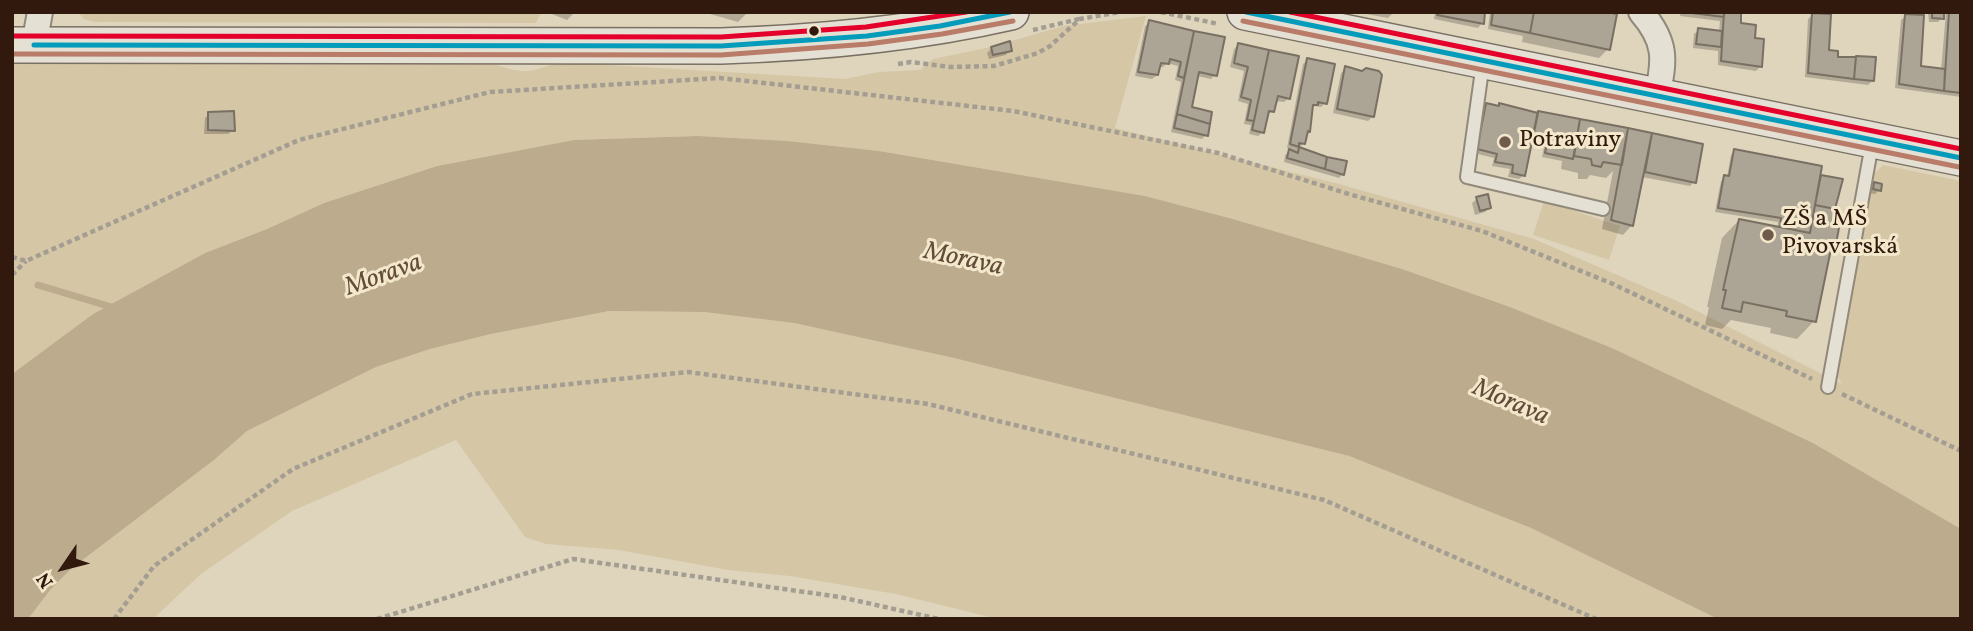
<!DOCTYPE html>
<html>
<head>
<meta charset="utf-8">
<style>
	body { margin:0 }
	#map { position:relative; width:1973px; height:631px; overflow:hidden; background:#dfd5bd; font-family:Vollkorn,serif }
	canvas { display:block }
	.frame { position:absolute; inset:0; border:14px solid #31190e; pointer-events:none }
	.north { position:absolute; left:28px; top:533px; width:70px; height:70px; -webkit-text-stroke:5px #f3e8cb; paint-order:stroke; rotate:235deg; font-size:19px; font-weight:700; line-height:28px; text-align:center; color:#31190e }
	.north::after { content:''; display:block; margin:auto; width:24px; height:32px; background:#31190e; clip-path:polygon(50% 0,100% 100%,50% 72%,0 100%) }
</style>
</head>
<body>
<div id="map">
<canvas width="1973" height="631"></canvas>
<div class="frame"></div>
<div class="north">N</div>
</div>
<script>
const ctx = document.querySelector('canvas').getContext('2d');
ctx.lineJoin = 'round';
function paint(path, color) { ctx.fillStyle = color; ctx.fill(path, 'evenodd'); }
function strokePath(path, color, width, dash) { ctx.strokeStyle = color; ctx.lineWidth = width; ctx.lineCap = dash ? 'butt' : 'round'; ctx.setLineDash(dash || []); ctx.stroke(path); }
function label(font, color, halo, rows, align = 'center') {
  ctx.font = font + ' Vollkorn,serif'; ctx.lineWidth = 6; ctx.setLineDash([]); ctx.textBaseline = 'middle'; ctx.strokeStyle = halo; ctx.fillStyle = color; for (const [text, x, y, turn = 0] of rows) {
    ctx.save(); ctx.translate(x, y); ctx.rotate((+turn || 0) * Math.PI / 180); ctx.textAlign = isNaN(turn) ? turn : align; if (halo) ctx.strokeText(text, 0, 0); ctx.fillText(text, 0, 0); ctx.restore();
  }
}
paint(new Path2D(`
	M78,12H541L536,23L94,22L84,19Z
	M1146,16L1115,128L1339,184L1534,239L1675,300L1842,384L1838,377L1873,175L1883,165L1961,181V529L1813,443L1612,348L1510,307L1402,269L1233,219L1145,196L879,151L788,141L698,136L574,140L437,166L324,203L267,229L205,253L93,314L12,374V62L492,63C520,74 530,74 557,62L845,79L879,72L920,70L933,59L991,47L1063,26Z
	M1544,201L1620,226L1609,260L1533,235Z
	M609,311L704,312L794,323L954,358L1349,456L1531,528L1718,619H998L896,594L790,576L728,570L619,550L546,544L525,537L456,440L292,511L201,574L153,619H28L51,589L72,568L214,460L247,431L376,367L430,349L491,334Z`), '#d5c6a6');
paint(new Path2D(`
	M698,136L788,141L879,151L1145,196L1233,219L1402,269L1510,307L1612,348L1813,443L1961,529V619H1718L1531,528L1349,456L954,358L794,323L704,312L609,311L491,334L430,349L376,367L247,431L214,460L72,568L51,589L28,619H12V374L93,314L205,253L267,229L324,203L437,166L574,140Z`), '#bcab8d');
paint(new Path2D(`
	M547,12H575L567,20Z
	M703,12H748L738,22Z
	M1366,12H1394L1388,18L1366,14Z
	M1435,12H1483L1482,23L1478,28L1434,19Z
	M1490,12H1598L1608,49L1599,58L1522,42L1523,36L1488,29Z
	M1681,12H1740L1739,25L1753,39L1760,67L1756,71L1718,65V51L1693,48L1694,34L1699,30L1719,32L1720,21L1680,16Z
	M1928,12H1942V18L1938,22H1929Z
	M1946,12H1961V97L1895,88L1901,20L1906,16L1919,68L1941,70Z
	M1813,15L1827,51L1873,80L1868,85L1805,77L1808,19Z
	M1150,22L1223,39L1215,75L1211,79L1197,76L1190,108L1206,135L1202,139L1171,132L1181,82L1175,80L1178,66L1167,63L1163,67H1158L1157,75L1152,79L1135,76L1145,26Z
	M1238,45L1289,98L1284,102L1275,101L1273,111L1266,115L1263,132L1258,136L1249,134L1251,125L1244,124L1248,104L1238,101L1244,71L1230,67L1234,49Z
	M992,48L1010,50L1006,55L989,59L987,53Z
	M1308,60L1325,103L1321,107L1314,106L1312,109L1304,143L1298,149L1327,159L1343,174L1339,178L1284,162L1285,155L1291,150L1287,148L1303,64Z
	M1346,68L1373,116L1368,121L1333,113L1341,73Z
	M1487,105L1498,107L1500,105L1510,109L1701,145L1694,182L1690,186L1642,177L1632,225L1623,235L1602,229L1613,171L1606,178L1590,175L1587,179H1578V173L1561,169L1562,161L1542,157L1545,142L1531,139L1524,175L1519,179L1508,177L1510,169L1492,166L1494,158L1474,153L1482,109Z
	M209,114L233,130L228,134H204L205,118Z
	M1735,151L1818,180L1821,177L1831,222L1833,249L1828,254L1814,321L1797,339L1770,333L1771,328L1731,320L1722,329L1705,325L1709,307H1707L1722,238L1739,220L1777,228L1778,222L1715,212L1721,181L1727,177L1731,155Z
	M1874,184L1879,190L1875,194L1869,193Z
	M1477,199L1489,208L1485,212L1475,215L1472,203Z`), '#0003');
strokePath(new Path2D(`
	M38,285L118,309`), '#bcab8d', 7);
const building = new Path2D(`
	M1438,12H1485L1484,24L1437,15Z
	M1493,12H1534L1530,33L1491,25Z
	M1534,12H1607L1617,14L1610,50L1530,33Z
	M1684,12H1724V17Z
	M1724,12H1741V23L1756,25L1755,38L1764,39L1762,67L1721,61Z
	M1932,12H1944V19L1932,18Z
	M1949,12H1961V93L1944,91Z
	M1812,13L1831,14L1829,50L1838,51V57H1856L1854,79L1808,73Z
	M1905,14L1924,15L1921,66L1945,69L1944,91L1899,84Z
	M1149,20L1194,31L1184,78L1178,76L1181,62L1170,59L1169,64L1161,63L1158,75L1138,72Z
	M1698,28L1722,31L1721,47L1696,44Z
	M1194,31L1225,37L1217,76L1199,72L1192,107L1212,112L1210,124L1177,114Z
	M1010,41L1012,51L993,55L991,47Z
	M1238,43L1269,50L1254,121L1247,120L1251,100L1241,97L1248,67L1234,63Z
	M1269,50L1299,56L1290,99L1278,96L1274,112L1269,111L1264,133L1252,130Z
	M1856,56L1876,57L1874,81L1854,79Z
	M1307,58L1335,64L1327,104L1318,102V105H1313L1310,132L1308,131L1305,144L1299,143V147L1290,144Z
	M1345,66L1362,71L1366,68L1379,71L1382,75L1374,117L1337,109Z
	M1486,103L1499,106V103L1538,113L1525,176L1512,173L1513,165L1495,162L1497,154L1477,149Z
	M234,111L235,131L208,130V112Z
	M1538,111L1580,119L1573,159L1545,153L1548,138L1533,135Z
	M1177,114L1210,124L1208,136L1174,128Z
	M1580,119L1628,128L1622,165L1603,162L1601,167L1592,165L1591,159L1574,156Z
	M1628,128L1652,133L1633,226L1611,220Z
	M1652,133L1703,144L1696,183L1645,172Z
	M1299,147L1327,157L1325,169L1287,158L1289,149L1298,153Z
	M1734,149L1822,166L1810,233L1780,227L1781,218L1718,208L1724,175L1729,176Z
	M1327,157L1347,161L1344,175L1325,169Z
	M1821,175L1843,179L1835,209L1815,205Z
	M1874,182L1882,184L1881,191L1873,189Z
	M1488,194L1491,208L1480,211L1476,197Z
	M1815,205L1835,209L1833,221L1840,222L1835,250L1831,249L1816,322L1786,316L1787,311L1743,302L1741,312L1722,308L1726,290H1723L1739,219L1810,233Z`);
paint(building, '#aca494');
strokePath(building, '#797063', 2);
const lane = new Path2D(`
	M1483,63L1467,177L1603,209
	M1828,387L1872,144`);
const street = new Path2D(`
	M1641,12C1667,42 1665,60 1657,96
	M34,45L40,12`);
const secondary = new Path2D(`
	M1245,12L1961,158
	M12,45L721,46C816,43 919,33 1011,12`);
strokePath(lane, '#91897a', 16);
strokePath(street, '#91897a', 28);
strokePath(secondary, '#797063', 38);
strokePath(new Path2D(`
	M1161,12L1219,24
	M1033,30L1079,19
	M898,64L911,62L950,67L994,66L1038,53L1050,46L1080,19L1120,12
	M12,257L26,261L299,140L490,92L720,78L1013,111L1218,153L1352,195L1482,231L1613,284L1812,379
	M12,275L26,261
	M1842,394L1961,451
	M114,619L154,566L293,469L472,394L688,372L928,404L1324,500L1596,619
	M377,619L573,559L840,597L939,619`), '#a49d92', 4.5, [5, 3.5]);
strokePath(lane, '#e5e0d4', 12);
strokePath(street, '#e5e0d4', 24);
strokePath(secondary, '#e5e0d4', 35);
strokePath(new Path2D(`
	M1246,12L1961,158
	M34,45L721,46L867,36L940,26L1010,12`), '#059bbb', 5);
strokePath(new Path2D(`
	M1243,21L1959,167
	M12,54L721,55L868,44L942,34L1013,21`), '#b87c68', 5);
strokePath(new Path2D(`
	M1290,12L1961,149
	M12,36L721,37L866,27L966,12`), '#e4002b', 5);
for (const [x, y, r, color] of [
	[814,31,6,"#31190e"],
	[1505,142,7,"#6e5b4b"],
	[1768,235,7,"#6e5b4b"]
]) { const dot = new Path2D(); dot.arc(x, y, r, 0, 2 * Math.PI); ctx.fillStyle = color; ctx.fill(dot); strokePath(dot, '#f3e8cb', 2.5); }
label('24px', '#31190e', '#f3e8cb', [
	["Potraviny",1519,142],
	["ZŠ a MŠ",1782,221],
	["Pivovarská",1782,249]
], 'left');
label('italic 26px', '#634c38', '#f3e8cb', [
	["Morava",963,261,12],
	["Morava",384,277,-20],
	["Morava",1510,404,23]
]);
</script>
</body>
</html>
